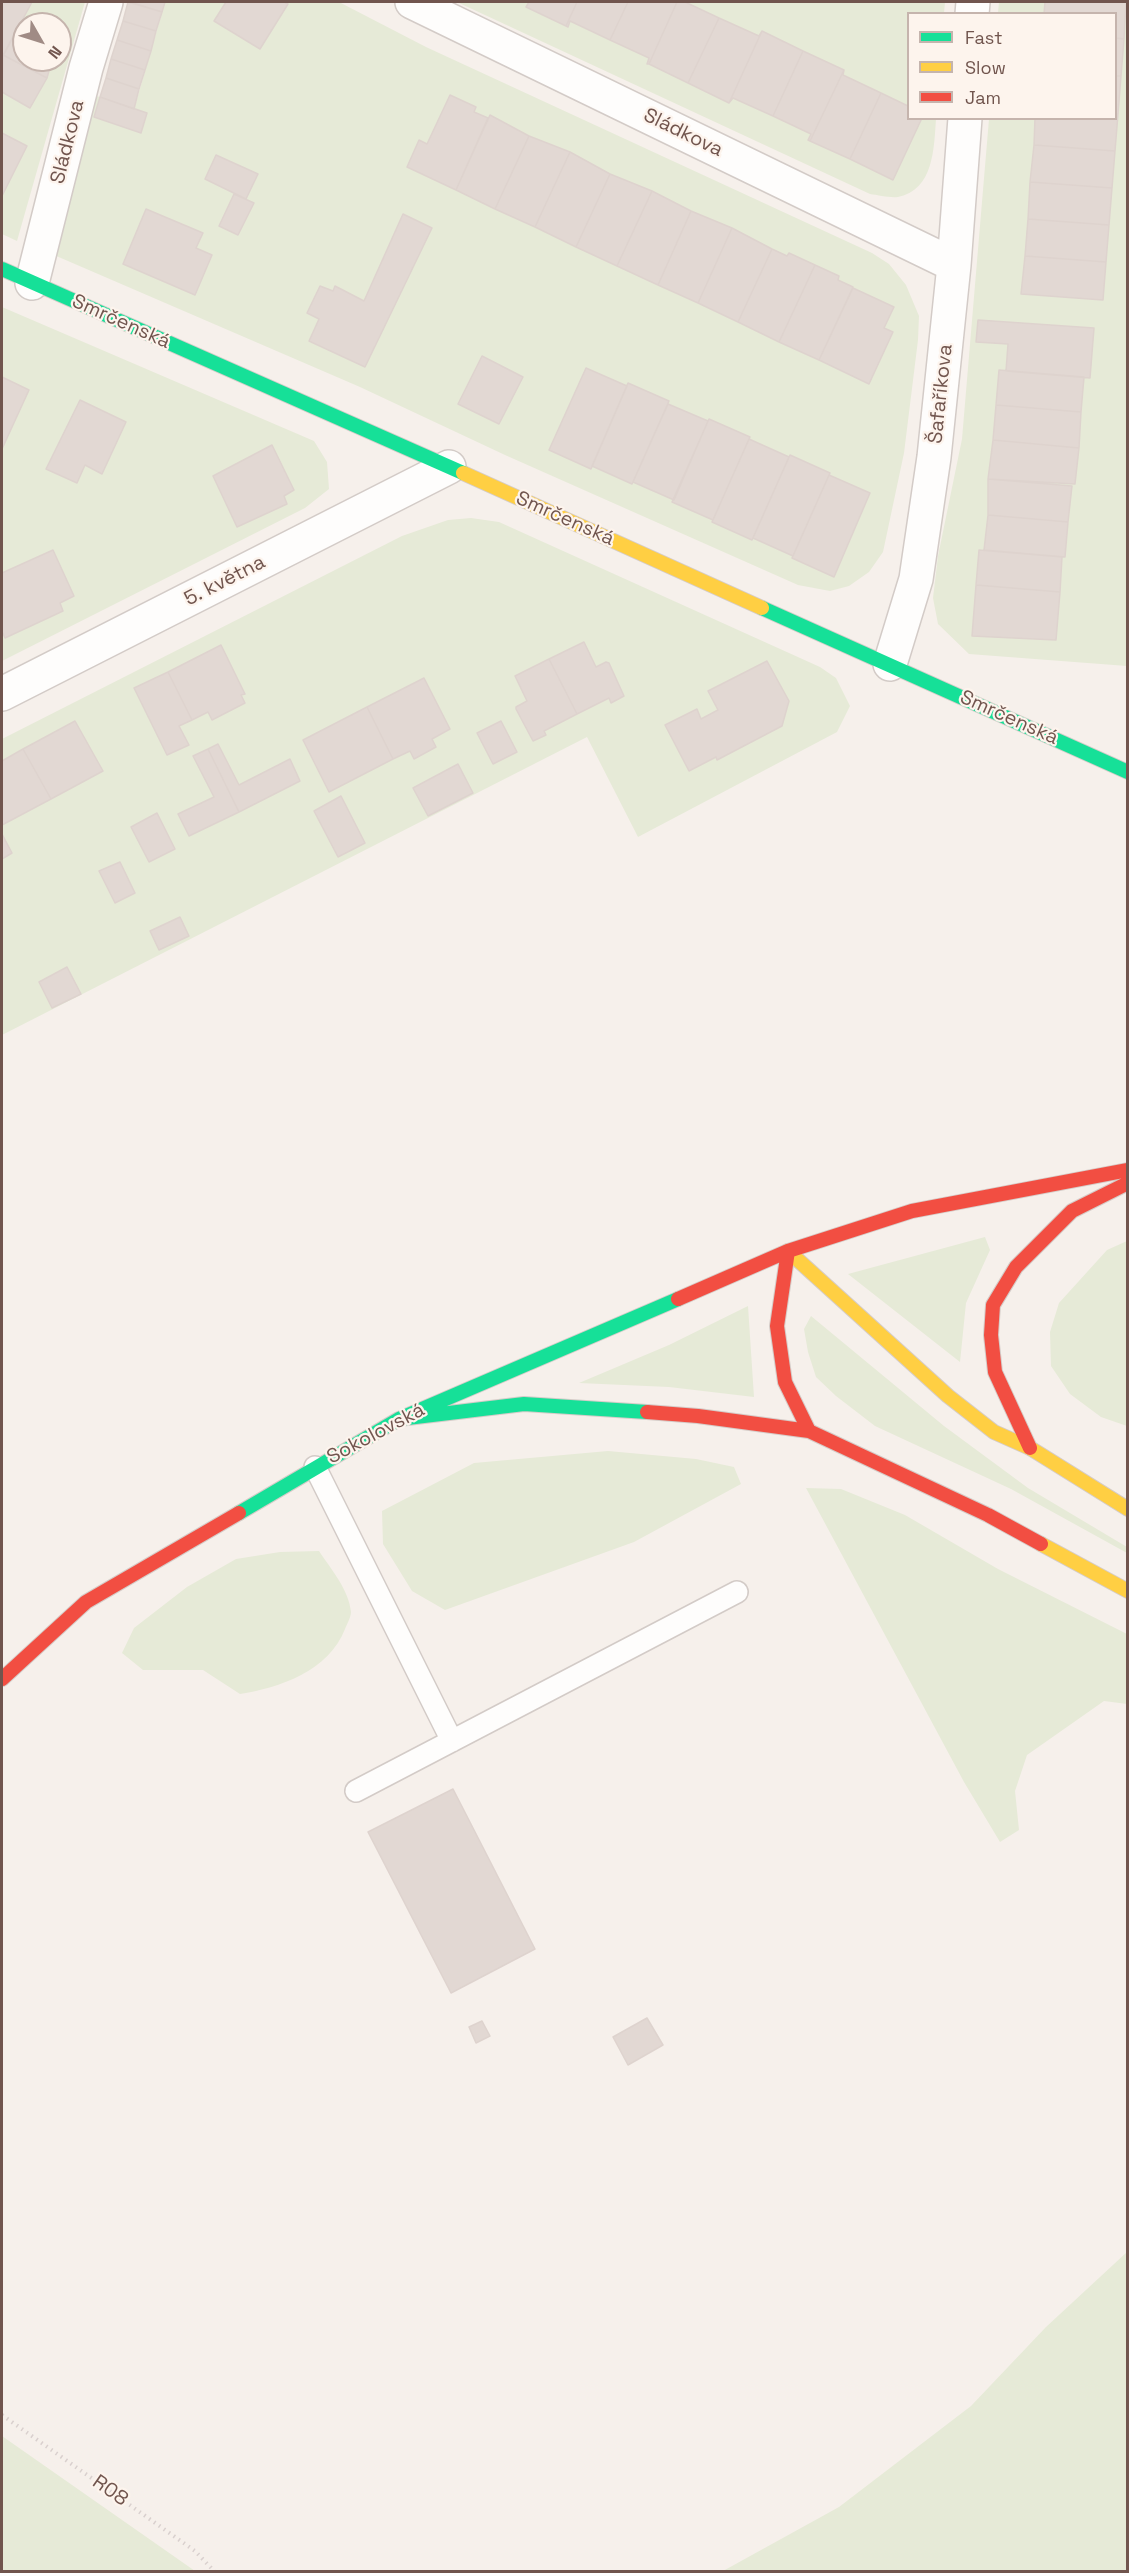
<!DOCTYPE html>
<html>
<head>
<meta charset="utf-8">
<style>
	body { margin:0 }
	#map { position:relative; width:1129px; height:2573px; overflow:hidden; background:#f6f0eb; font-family:"Space Grotesk",sans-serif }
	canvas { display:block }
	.frame { position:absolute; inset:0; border:3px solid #71554e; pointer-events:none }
	.legend { position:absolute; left:907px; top:12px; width:210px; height:108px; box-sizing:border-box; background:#fdf4ed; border:2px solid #c5b4ad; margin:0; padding:8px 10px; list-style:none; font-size:18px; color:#71554e }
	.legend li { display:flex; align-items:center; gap:12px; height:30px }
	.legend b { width:30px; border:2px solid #c5b4ad }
	.north { position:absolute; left:12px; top:12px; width:60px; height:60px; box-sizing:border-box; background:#fdf4ed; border:2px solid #c5b4ad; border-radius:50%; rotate:129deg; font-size:16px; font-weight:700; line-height:24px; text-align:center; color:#71554e }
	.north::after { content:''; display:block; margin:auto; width:21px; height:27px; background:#a08b85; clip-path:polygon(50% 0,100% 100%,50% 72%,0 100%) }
</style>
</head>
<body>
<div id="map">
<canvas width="1129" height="2573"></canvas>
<div class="frame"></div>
<ul class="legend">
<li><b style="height:8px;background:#16e098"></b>Fast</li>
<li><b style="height:8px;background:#ffcf43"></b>Slow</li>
<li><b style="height:8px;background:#f24e42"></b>Jam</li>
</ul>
<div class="north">N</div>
</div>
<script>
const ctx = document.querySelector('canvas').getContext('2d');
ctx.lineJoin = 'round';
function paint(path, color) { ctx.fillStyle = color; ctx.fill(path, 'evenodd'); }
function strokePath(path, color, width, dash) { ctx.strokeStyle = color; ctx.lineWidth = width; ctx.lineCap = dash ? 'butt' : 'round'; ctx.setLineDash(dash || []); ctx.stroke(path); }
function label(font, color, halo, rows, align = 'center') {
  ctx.font = font + ' "Space Grotesk",sans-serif'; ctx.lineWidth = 4.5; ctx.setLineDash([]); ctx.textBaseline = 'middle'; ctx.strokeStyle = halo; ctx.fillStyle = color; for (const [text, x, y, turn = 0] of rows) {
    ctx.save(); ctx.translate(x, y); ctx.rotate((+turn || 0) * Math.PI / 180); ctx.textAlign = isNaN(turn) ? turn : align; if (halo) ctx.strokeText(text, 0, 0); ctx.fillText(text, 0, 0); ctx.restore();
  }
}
paint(new Path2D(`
	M2,2H85L17,241L2,234ZM24,24H60V60H24Z
	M165,2H339L426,47L872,253L889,264L906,285L919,316L918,340L904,453L883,552L869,572L849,586L830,591L798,585L505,455L360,387L54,255L89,94L100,97L94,117L134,109Z
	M457,2H945L944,13L908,14V118L936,119C934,147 934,190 898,197C890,198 878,195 870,194Z
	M999,2H1127V666L969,654L938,624L933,598L938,556L962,439L989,119L1116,118V14L998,13Z
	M2,307L314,441L327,462L329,489L305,508L2,661Z
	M471,518L499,522L820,667L836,678L850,706L837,732L638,837L587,737L2,1035V739L402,536L448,520Z
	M985,1237L990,1250L966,1303L960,1362L848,1274Z
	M1127,1241V1426L1101,1417L1070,1394L1051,1366L1050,1332L1059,1303L1107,1250Z
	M748,1306L754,1397L669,1387L579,1383L669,1345Z
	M811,1316L944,1426L1028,1488L1127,1547V1553L1011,1489L875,1426L836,1396L816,1377L808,1352L804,1329Z
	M608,1451L696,1459L734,1467L741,1484L634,1542L445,1610L412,1591L383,1544L382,1511L474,1463Z
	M806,1488L841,1489L905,1515L998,1569L1127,1634V1704L1104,1701L1027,1755L1015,1791L1019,1830L1000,1842L964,1782Z
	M319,1551C331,1569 349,1590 351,1612C351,1617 347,1624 345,1629C329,1671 279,1688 240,1694L203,1670H143L122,1653L134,1628L187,1587L236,1559L280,1552Z
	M1127,2252V2571H723L839,2507L971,2406L1046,2327Z
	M2,2436L195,2571H2Z`), '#e6ead7');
const building = new Path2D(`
	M2,2H32L2,58Z
	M128,2L162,12L156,31L123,21Z
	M130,2H165L162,12Z
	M226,2H284L288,4L260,49L214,21Z
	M529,2H577L566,26L526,7Z
	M577,2H628L610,40L570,21L568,27L566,26Z
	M628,2H677L649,64H647L649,58L610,40Z
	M677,2H685L719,18L688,83L649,64Z
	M1045,2H1126L1124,39L1116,38V14H1044Z
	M719,18L759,36L762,31L729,103L688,83Z
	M22,20L29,24H24V60H52L47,78L3,55Z
	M123,21L156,31L151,51L117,40Z
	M762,31L803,51L773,116L733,98L729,103Z
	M1116,38L1124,39L1121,76H1116Z
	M117,40L151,51L145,70L111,59Z
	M803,51L844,70L810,141L808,140L811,134L773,116Z
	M3,55L47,78L30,108L2,92Z
	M111,59L145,70L139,89L106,78Z
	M844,70L843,75L881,93L850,159L810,141Z
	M1116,76H1121L1118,114H1116Z
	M106,78L139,89L134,109L100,97Z
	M881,93L908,106V118H922L893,180L850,159Z
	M450,95L476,107L474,112L488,118L456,190L407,167L419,140L427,144Z
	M100,97L147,113L141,133L94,117Z
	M1116,114H1118L1115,151L1034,145L1035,118H1116Z
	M490,115L529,136L495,209L456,190Z
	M2,133L27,146L2,196Z
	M529,136L570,152L535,227L495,209Z
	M1034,145L1115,151L1112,188L1030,182Z
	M570,152L610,174L576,247L535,227Z
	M216,155L258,174L246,199L205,179Z
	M610,174L652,191L617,266L576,247Z
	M1030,182L1112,188L1109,225L1028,219Z
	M652,191L691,211L658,285L617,266Z
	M234,194L254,203L238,235L219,226Z
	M146,209L203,233L196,248L212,255L195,295L123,264Z
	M691,211L732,228L698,303L658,285Z
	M403,214L432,228L365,367L309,341L319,319L307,313L320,286L333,291L335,286L364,301Z
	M1028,219L1109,225L1106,262L1025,256Z
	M732,228L772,249L738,322L698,303Z
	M772,249L787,256L789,253L815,265L779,342L738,322Z
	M1025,256L1106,262L1103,300L1021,294Z
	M815,265L839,276L838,280L853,287L819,360L779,342Z
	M853,288L894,307L884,328L893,332L869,384L819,360Z
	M978,320L1094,328L1090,378L1006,371L1008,344L976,342Z
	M482,356L523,377L499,424L458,404Z
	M586,368L627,386L591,469L549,450Z
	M999,370L1084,377L1081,412L996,405Z
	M2,377L29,390L2,449Z
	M628,383L669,401L632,484L592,466Z
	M80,400L126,422L102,474L85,465L77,483L46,469Z
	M668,404L708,421L674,500L633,482Z
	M996,405L1081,412L1079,448L993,440Z
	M709,419L750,437L713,520L672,502Z
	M749,439L789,457L752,540L712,522Z
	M993,440L1079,448L1075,484L988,479Z
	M272,445L294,490L284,496L287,504L237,527L213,476Z
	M790,455L830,473L793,556L753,538Z
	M829,475L870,493L834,577L792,558Z
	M988,479L1072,486L1068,522L988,515Z
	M988,515L1068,522L1065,557L984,550Z
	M53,550L74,596L60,603L63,611L5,638L2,631V573Z
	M979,550L1062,557L1060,592L976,585Z
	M976,585L1060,592L1056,640L972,636Z
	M584,642L596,667L606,662L609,663L624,696L611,703L609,698L577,714L549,659Z
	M221,645L245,694L241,695L245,703L212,720L208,712L192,720L168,672Z
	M549,659L577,714L544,731L546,735L533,741L516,709V707L527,701L515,676Z
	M767,661L789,701L782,726L717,760L716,757L689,771L665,725L697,709L701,719L718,710L708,691Z
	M168,672L192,720L179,726L189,745L167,755L134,688Z
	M424,678L450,729L432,739L436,747L414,759L410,751L393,759L367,707Z
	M367,707L393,759L329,792L303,740Z
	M75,721L103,771L51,799L23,749Z
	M501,721L517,752L493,764L477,733Z
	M218,744L239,785L290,759L300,781L239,812L208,749Z
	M23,749L51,799L2,825V761Z
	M208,749L239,812L189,836L178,814L214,797L193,756Z
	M458,764L473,793L428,816L413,788Z
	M341,796L365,843L338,857L314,811Z
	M157,813L175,849L149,862L131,827Z
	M2,834L12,853L2,859Z
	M120,862L135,893L115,903L99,871Z
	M180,917L189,936L159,950L150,931Z
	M67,967L81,994L52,1008L39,982Z
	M453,1789L535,1949L451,1993L368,1832Z
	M647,2018L663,2045L628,2065L613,2037Z
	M482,2021L490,2036L476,2043L469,2027Z`);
paint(building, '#e2d8d3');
strokePath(building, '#ded3ce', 1.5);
const lane = new Path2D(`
	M315,1467L452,1741
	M356,1791L737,1592`);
const street = new Path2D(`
	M412,2L954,265
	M972,14L973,2
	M32,283L86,68L106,2
	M890,664L916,579L934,457L954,265L965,118
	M2,694L449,467`);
const fast = new Path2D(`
	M2,269L463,473
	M762,608L1128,772
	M399,1419L524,1404L647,1412
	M239,1513L399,1419L678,1299`);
const slow = new Path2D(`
	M463,473L762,608
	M788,1251L948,1396L994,1432L1030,1448L1128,1509
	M1041,1544L1128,1591`);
const jam = new Path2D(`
	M788,1251L777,1326L785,1382L809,1431
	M678,1299L788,1251L912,1211L1128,1170
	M647,1412L698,1416L809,1431L988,1515L1041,1544
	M1030,1448L995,1372L991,1335L993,1305L1016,1267L1072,1211L1128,1183
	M2,1679L86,1602L239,1513`);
strokePath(lane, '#d3cbc7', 24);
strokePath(street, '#d3cbc7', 36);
strokePath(fast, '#d5ccc8', 16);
strokePath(slow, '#d5ccc8', 16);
strokePath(jam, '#d5ccc8', 16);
strokePath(new Path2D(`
	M2,2415L195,2551L215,2572`), '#d9d0ce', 4, [1.5, 4.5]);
strokePath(lane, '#fefdfc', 21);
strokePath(street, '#fefdfc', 33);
strokePath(fast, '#16e098', 14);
strokePath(slow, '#ffcf43', 14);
strokePath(jam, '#f24e42', 14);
label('20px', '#71554e', '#fdf4ed', [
	["Sládkova",683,133,26],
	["Sládkova",68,142,-76],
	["Smrčenská",121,322,24],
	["Šafaříkova",941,394,-84],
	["Smrčenská",565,519,24],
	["5. května",225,581,-27],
	["Smrčenská",1009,718,24],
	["Sokolovská",376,1434,-28],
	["R08",110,2491,35]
]);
</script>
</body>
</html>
